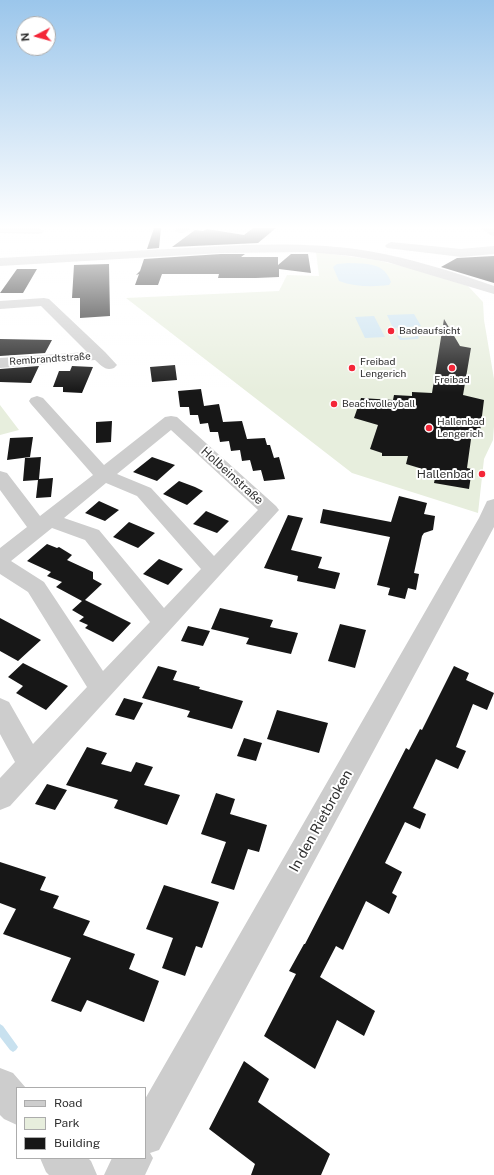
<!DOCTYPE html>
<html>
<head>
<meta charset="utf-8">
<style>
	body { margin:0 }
	#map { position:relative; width:494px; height:1175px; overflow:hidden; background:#fff; font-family:"Public Sans",sans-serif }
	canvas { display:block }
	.legend { position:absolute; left:16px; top:1087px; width:130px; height:72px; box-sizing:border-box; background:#fff; border:1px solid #acacac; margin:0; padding:5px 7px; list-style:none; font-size:12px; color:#303030 }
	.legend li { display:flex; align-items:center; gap:8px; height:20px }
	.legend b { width:20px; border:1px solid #acacac }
	.north { position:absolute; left:16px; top:16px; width:40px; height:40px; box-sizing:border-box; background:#fff; border:1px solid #acacac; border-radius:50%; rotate:264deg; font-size:11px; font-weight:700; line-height:16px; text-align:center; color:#303030 }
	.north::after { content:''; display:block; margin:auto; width:14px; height:18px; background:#f42638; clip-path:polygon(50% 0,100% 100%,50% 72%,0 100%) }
</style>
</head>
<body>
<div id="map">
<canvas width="494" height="1175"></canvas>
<ul class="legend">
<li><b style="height:5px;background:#cdcdcd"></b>Road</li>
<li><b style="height:11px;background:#e7eedd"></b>Park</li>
<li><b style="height:11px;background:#171717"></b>Building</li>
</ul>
<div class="north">N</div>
</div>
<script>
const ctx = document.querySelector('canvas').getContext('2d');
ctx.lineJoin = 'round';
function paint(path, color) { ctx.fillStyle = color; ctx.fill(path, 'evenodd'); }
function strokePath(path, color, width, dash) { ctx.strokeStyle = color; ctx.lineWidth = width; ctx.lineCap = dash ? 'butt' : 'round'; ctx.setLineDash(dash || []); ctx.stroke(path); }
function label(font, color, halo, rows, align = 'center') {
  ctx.font = font + ' "Public Sans",sans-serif'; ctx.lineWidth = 4; ctx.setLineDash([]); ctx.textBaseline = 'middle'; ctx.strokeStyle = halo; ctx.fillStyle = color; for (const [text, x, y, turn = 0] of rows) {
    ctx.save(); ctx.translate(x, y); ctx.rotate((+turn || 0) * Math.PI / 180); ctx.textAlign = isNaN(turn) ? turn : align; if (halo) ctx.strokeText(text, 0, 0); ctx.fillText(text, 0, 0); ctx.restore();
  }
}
paint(new Path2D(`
	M316,252L376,260L414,269L468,286L483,302L484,320L494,379V426L493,440L484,459L478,513L352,473L126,298L279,291L287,275L319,276Z
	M0,405L19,430L0,435Z`), '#e7eedd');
paint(new Path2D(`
	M349,263C367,264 384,262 391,282L389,285C373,287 355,287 339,281L333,267L337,264Z
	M414,314L421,326L393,328L387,315Z
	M374,316L385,337L365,338L355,317Z`), '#c8e1ef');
paint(new Path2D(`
	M409,332H411L413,333L411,334H409Z
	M398,335H400L402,338L415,337V335H417L419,338L417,339L401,340H400L397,336Z
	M0,1024L3,1026L16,1044L18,1047L16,1050L13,1052L10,1050L0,1037Z`), '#c8e1ef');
paint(new Path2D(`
	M154,228H161L159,248L147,249Z
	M253,228H276L258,243L172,247L195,230L203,231L207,229L244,235Z
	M221,254H245L241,257H278V265L291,254H308L311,273L279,269V277L256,278H218L219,274H162L158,285H135L139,274L136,275L140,271L144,259Z
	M494,256V283L441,267L457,258Z
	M109,264L110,316L80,318V298H72L74,265Z
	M17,269H37L23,293H0Z
	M444,319L460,346L471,348L463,395L484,400L480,432H472L467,468L472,469L469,489L434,483L436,473L406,464L408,456H382V453L370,449L378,425L354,418L361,398L393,400L394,395L412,396V392L432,393Z
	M0,339L52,340L45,353L0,356Z
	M175,365L177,380L152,382L150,367Z
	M39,366L31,383L0,382V369Z
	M72,366L93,367L82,393L63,392V387H53L59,371H70Z
	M201,389L204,406L219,404L223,422L242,421L247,439L265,438L267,445H270L274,458L279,457L285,479L264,481L261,470L253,471L250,460L242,461L240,450L231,451L229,441L220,442L218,432H210L208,423L200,424L198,415H190L189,407H180L178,391Z
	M112,421L111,442L96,443V422Z
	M33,437L30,457L7,460L10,438Z
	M41,457L39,479L53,478L51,497L36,498L38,480L23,481L25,458Z
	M152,457L175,465L157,481L133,472Z
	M179,481L195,487L203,491L187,505L163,494Z
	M399,496L427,503L424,514L435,516L433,530L424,533L422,536L414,573L419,574L416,590L408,588L405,599L388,595L390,588L377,585L390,537L320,523L323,509L391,522Z
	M99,501L119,510L105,521L85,513Z
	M206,511L229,521L217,533L193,524Z
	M288,515L303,518L291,550L322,557L318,568L340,573L335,589L297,581L298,576L264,568Z
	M129,522L155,533L138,548L113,537Z
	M47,544L57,548L59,547L72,555L67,560L93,572V579L102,584L85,600L131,623L113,642L85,628L88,625L79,621L84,617L72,610L82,601L56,587L62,582L47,576L51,572L27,561Z
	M159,559L183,569L168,585L143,574Z
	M220,608L273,620L270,627L298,633L291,654L246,644L249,638L211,629Z
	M0,618L41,640L18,661L0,651Z
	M340,624L366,630L355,668L328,661Z
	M188,626L210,631L203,646L181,641Z
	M23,663L68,686L46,710L16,693L23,686L8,677Z
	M158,666L177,671L173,680L200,687L199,689L243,701L232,729L187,717L190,711L142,698Z
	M454,666L469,673L466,680L494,693L487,710L473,704L456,747L466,751L458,769L436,759L413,808L426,814L420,829L405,822L385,863L402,872L392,893L397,896L389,914L366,901L343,950L336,946L320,977L375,1011L364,1036L337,1020L315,1069L264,1036L296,974L289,971L304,944H305L406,748L409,750L420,729L422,730Z
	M124,698L143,703L134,720L115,715Z
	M277,710L328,723L319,753L267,739Z
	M244,738L262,743L256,761L237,756Z
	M87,747L107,753L101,764L131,772L136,762L153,767L144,785L180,795L167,825L114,808L118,800L66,785Z
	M47,784L67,790L55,810L35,804Z
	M216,793L235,799L230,814L267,825L259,852L248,849L234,890L211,883L226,842L201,834Z
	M0,862L46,877L40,890L59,896L53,908L90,921L83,935L135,954L129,969L159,981L144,1022L87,1000L81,1012L51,1001L71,958L3,934L16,909L0,903Z
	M164,885L219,902L202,948L196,946L185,976L162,968L173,938L146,929Z
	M244,1061L269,1079L258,1102L330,1154L321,1175H251L255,1164L209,1129Z`), '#171717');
paint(new Path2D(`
	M0,228H39L44,231L42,233L38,234L0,233Z
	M177,228H190C186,233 182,234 177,232L175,230Z
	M481,228H494V236L490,235Z
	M391,242L461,249L494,246V254L461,257L387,248L385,246L387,244Z
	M243,245C285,244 326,244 368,251C411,258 453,272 494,286V294L387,262L351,256L308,252L221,253L0,266V258Z
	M44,298L49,299L105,352L117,365L114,368C105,371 102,366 95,360L0,368V358L87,352L41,306L0,309V301Z
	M37,396L43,398L104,465L165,417L171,416L177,417L276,506L279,510L10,806L0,810V778L15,762L0,734V698L9,702L33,744L87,687L28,592L0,574V548L27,527L0,490V471L7,473L40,516L93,475L31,404L29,401L31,398ZM171,430L258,510L214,556L151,488L117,474ZM106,483L137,496L201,569L164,608L99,530L64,518ZM52,528L85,540L150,622L103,671L44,582L11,561Z
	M494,499V527L159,1150L150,1153L153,1158L145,1175H104L112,1158H145V1099L479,518L487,501Z
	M0,1068L13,1073L26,1088H17V1125L4,1119L0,1115Z
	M40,1158H88L91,1161L97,1175H49L46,1172Z`), '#cdcdcd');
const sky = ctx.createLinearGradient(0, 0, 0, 392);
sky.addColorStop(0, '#9bc6eb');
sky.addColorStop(0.58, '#fff');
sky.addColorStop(1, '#ffffff00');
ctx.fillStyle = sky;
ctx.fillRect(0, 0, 494, 392);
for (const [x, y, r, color] of [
	[391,331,4,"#f42638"],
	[352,368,4,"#f42638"],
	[452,368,4,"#f42638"],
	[334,404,4,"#f42638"],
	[429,428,4,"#f42638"],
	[482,474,4,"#f42638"]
]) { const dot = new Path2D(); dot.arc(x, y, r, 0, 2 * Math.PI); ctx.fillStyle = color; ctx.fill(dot); strokePath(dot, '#fff', 1.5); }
label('10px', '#303030', '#fff', [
	["Badeaufsicht",399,331],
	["Freibad",360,362],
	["Lengerich",360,374],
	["Freibad",452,380,"center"],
	["Beachvolleyball",342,404],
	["Hallenbad",437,422],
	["Lengerich",437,434]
], 'left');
label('10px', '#303030', '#fff', [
	["Rembrandtstraße",50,359,-4]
]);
label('12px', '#303030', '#fff', [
	["Hallenbad",474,474]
], 'right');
label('12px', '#303030', '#fff', [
	["Holbeinstraße",232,476,42]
]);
label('14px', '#303030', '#fff', [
	["In den Rietbroken",321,821,-61]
]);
</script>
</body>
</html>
